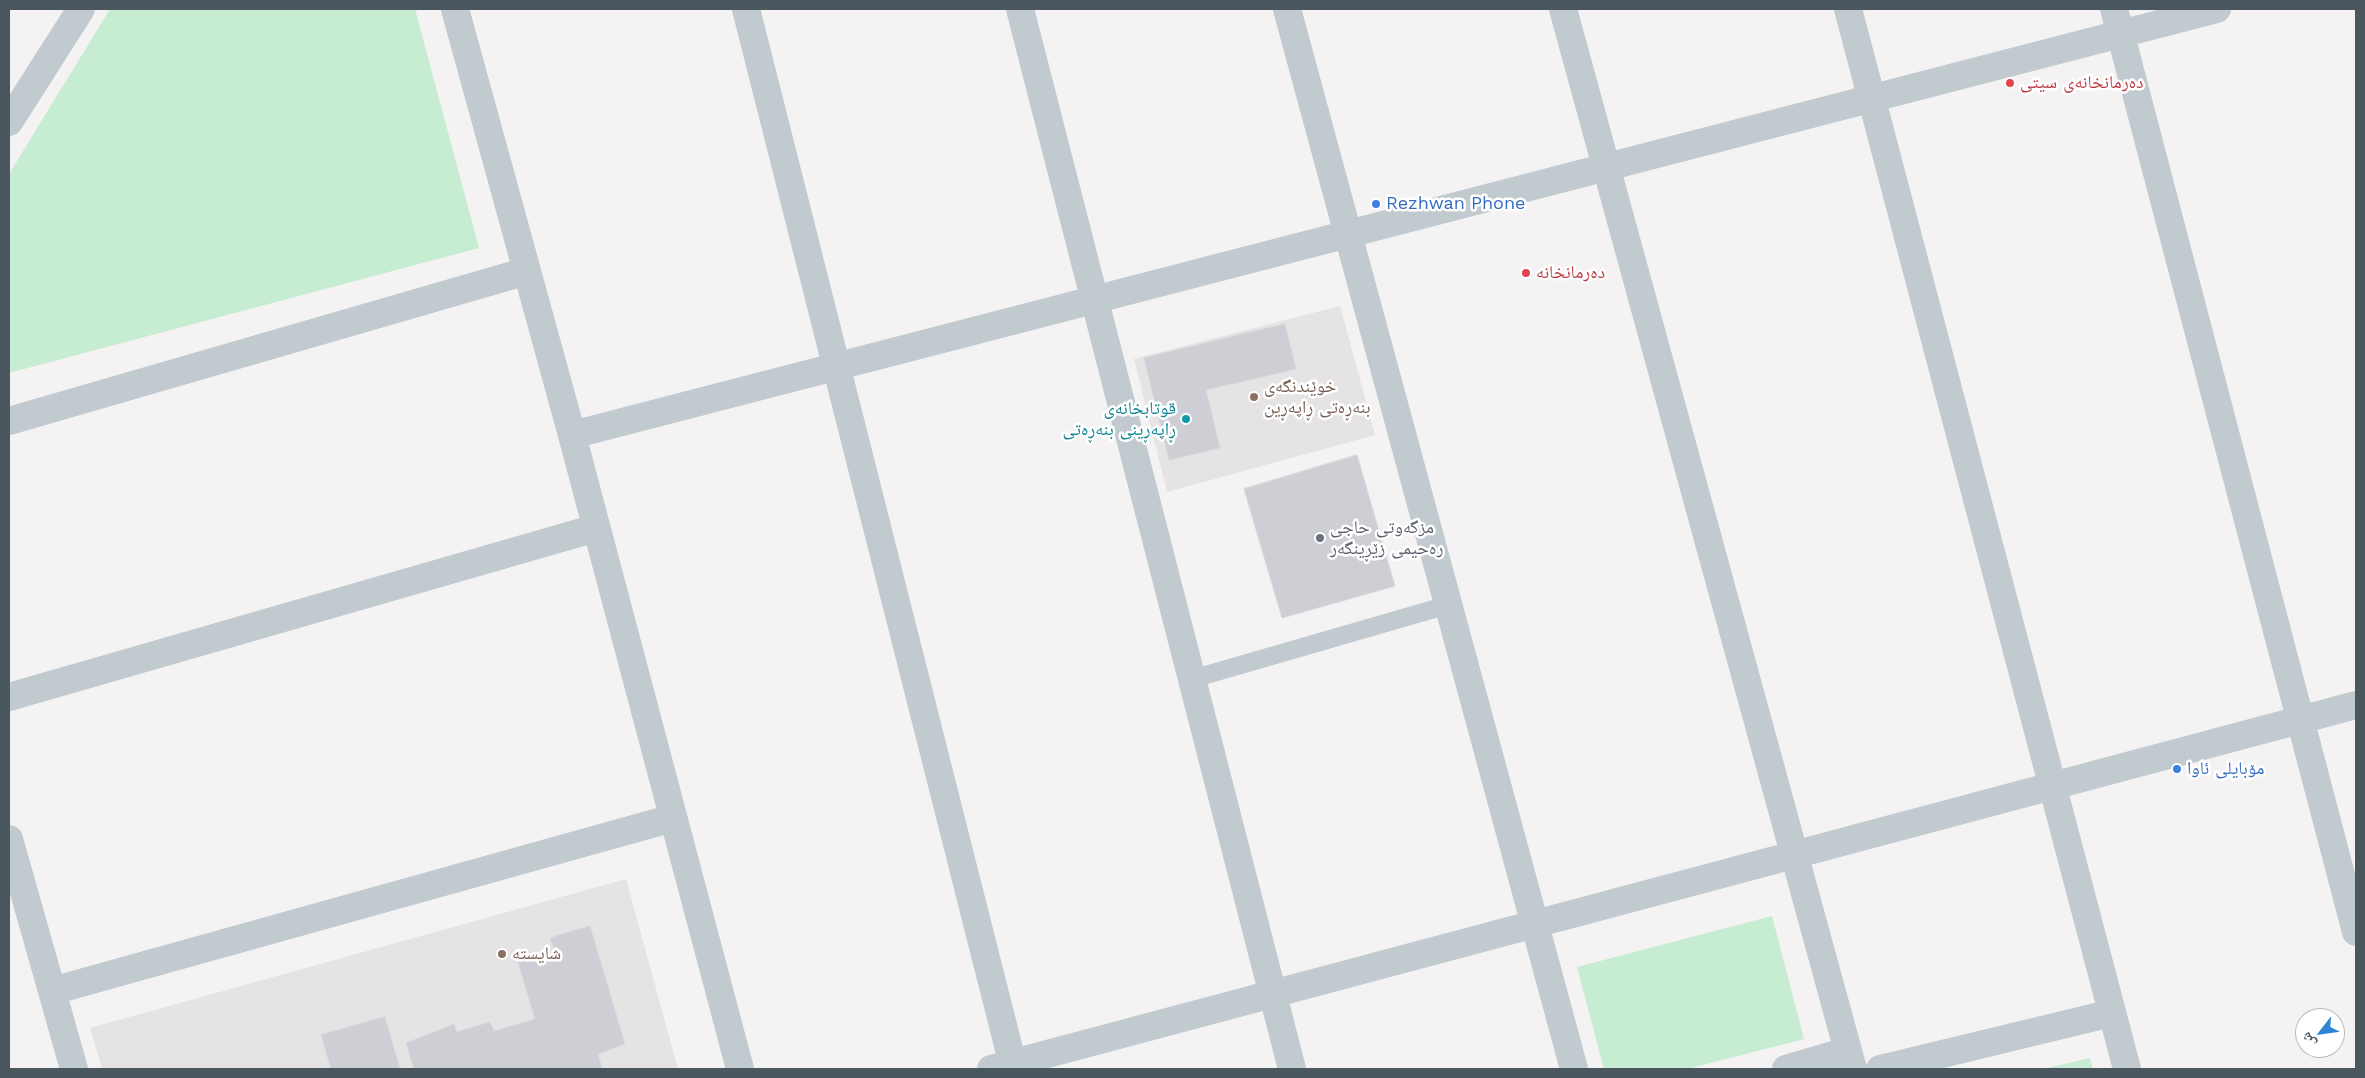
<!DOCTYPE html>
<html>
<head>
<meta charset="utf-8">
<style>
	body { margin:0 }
	#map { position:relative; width:2365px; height:1078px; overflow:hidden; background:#f4f2f2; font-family:"Work Sans","Noto Naskh Arabic",sans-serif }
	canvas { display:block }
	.frame { position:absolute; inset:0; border:10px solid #4b575e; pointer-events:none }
	.north { position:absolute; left:2295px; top:1008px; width:50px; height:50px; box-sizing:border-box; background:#fff; border:1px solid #b7bcbf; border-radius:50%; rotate:240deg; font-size:14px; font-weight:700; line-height:20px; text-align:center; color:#4b575e }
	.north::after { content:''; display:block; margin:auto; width:18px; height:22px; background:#2c84d4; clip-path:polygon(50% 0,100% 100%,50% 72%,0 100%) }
</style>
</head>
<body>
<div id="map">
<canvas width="2365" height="1078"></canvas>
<div class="frame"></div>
<div class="north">ش</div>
</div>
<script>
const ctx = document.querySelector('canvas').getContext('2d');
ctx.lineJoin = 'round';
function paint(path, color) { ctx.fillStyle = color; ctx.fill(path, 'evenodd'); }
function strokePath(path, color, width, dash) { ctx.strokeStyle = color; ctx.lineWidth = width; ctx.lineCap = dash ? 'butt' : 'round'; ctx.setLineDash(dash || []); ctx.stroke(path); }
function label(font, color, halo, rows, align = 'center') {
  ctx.font = font + ' "Work Sans","Noto Naskh Arabic",sans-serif'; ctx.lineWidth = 5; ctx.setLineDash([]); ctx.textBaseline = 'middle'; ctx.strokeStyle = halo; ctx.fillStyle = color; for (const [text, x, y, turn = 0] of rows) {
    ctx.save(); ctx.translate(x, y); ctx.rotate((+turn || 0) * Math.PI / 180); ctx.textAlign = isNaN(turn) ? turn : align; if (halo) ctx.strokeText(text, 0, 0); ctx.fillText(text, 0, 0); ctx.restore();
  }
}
paint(new Path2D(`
	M1340,306L1375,435L1167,492L1134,359Z
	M626,879L678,1069H102L90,1028Z`), '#e5e3e4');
paint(new Path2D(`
	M110,9H415L479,248L9,373V174Z
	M1772,916L1804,1039L1687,1069H1604L1577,967Z
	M2090,1058L2093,1069H2043Z`), '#c6ecd1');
const building = new Path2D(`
	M1285,324L1296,369L1206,390L1220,448L1169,460L1144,358Z
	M1357,455L1395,586L1282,618L1244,489Z
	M590,926L625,1044L598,1054L602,1069H414L406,1043L454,1024L457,1032L490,1022L494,1031L535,1019L518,962L555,951L550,938Z
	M385,1017L400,1069H331L321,1035Z`);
paint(building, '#cdcfd4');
strokePath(building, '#d7d9dd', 1);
strokePath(new Path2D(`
	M1192,679L1448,605`), '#c1cacf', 18);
strokePath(new Path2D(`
	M455,9L572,435L740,1069
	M746,9L1014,1069
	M1020,9L1292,1069
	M1287,9L1574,1069
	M1563,9L1853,1069
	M1848,9L2127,1069
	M2114,9L2356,932
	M9,122L81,9
	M9,421L527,271
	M572,435L2217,9
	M9,697L596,528
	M9,839L74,1069
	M52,991L673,818
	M991,1069L2356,705
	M1786,1069L1847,1051
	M1880,1069L2112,1013`), '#c1cacf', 28);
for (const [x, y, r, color] of [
	[2010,83,5,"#e0444e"],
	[1376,204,5,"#3f7fe0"],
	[1526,273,5,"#e0444e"],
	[1254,397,5,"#8d6e63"],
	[1186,419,5,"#0f9aa8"],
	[1320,538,5,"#6b7280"],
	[2177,769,5,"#3f7fe0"],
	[502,954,5,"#8d6e63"]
]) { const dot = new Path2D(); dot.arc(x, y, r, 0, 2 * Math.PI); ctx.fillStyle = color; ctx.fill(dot); strokePath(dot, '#fff', 2); }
label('18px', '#be3a42', '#fff', [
	["دەرمانخانەی سیتی",2020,83],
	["دەرمانخانە",1536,273]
], 'left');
label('18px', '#366cbe', '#fff', [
	["Rezhwan Phone",1386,204],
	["مۆبایلی ئاوا",2187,769]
], 'left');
label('18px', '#785e54', '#fff', [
	["خوێندنگەی",1264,387],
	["بنەڕەتی ڕاپەڕین",1264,408],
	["شایستە",512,954]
], 'left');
label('18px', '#0d838f', '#fff', [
	["قوتابخانەی",1176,409],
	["ڕاپەڕینی بنەڕەتی",1176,430]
], 'right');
label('18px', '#5b616d', '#fff', [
	["مزگەوتی حاجی",1330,528],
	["رەحیمی زێڕینگەر",1330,549]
], 'left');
</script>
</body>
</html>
